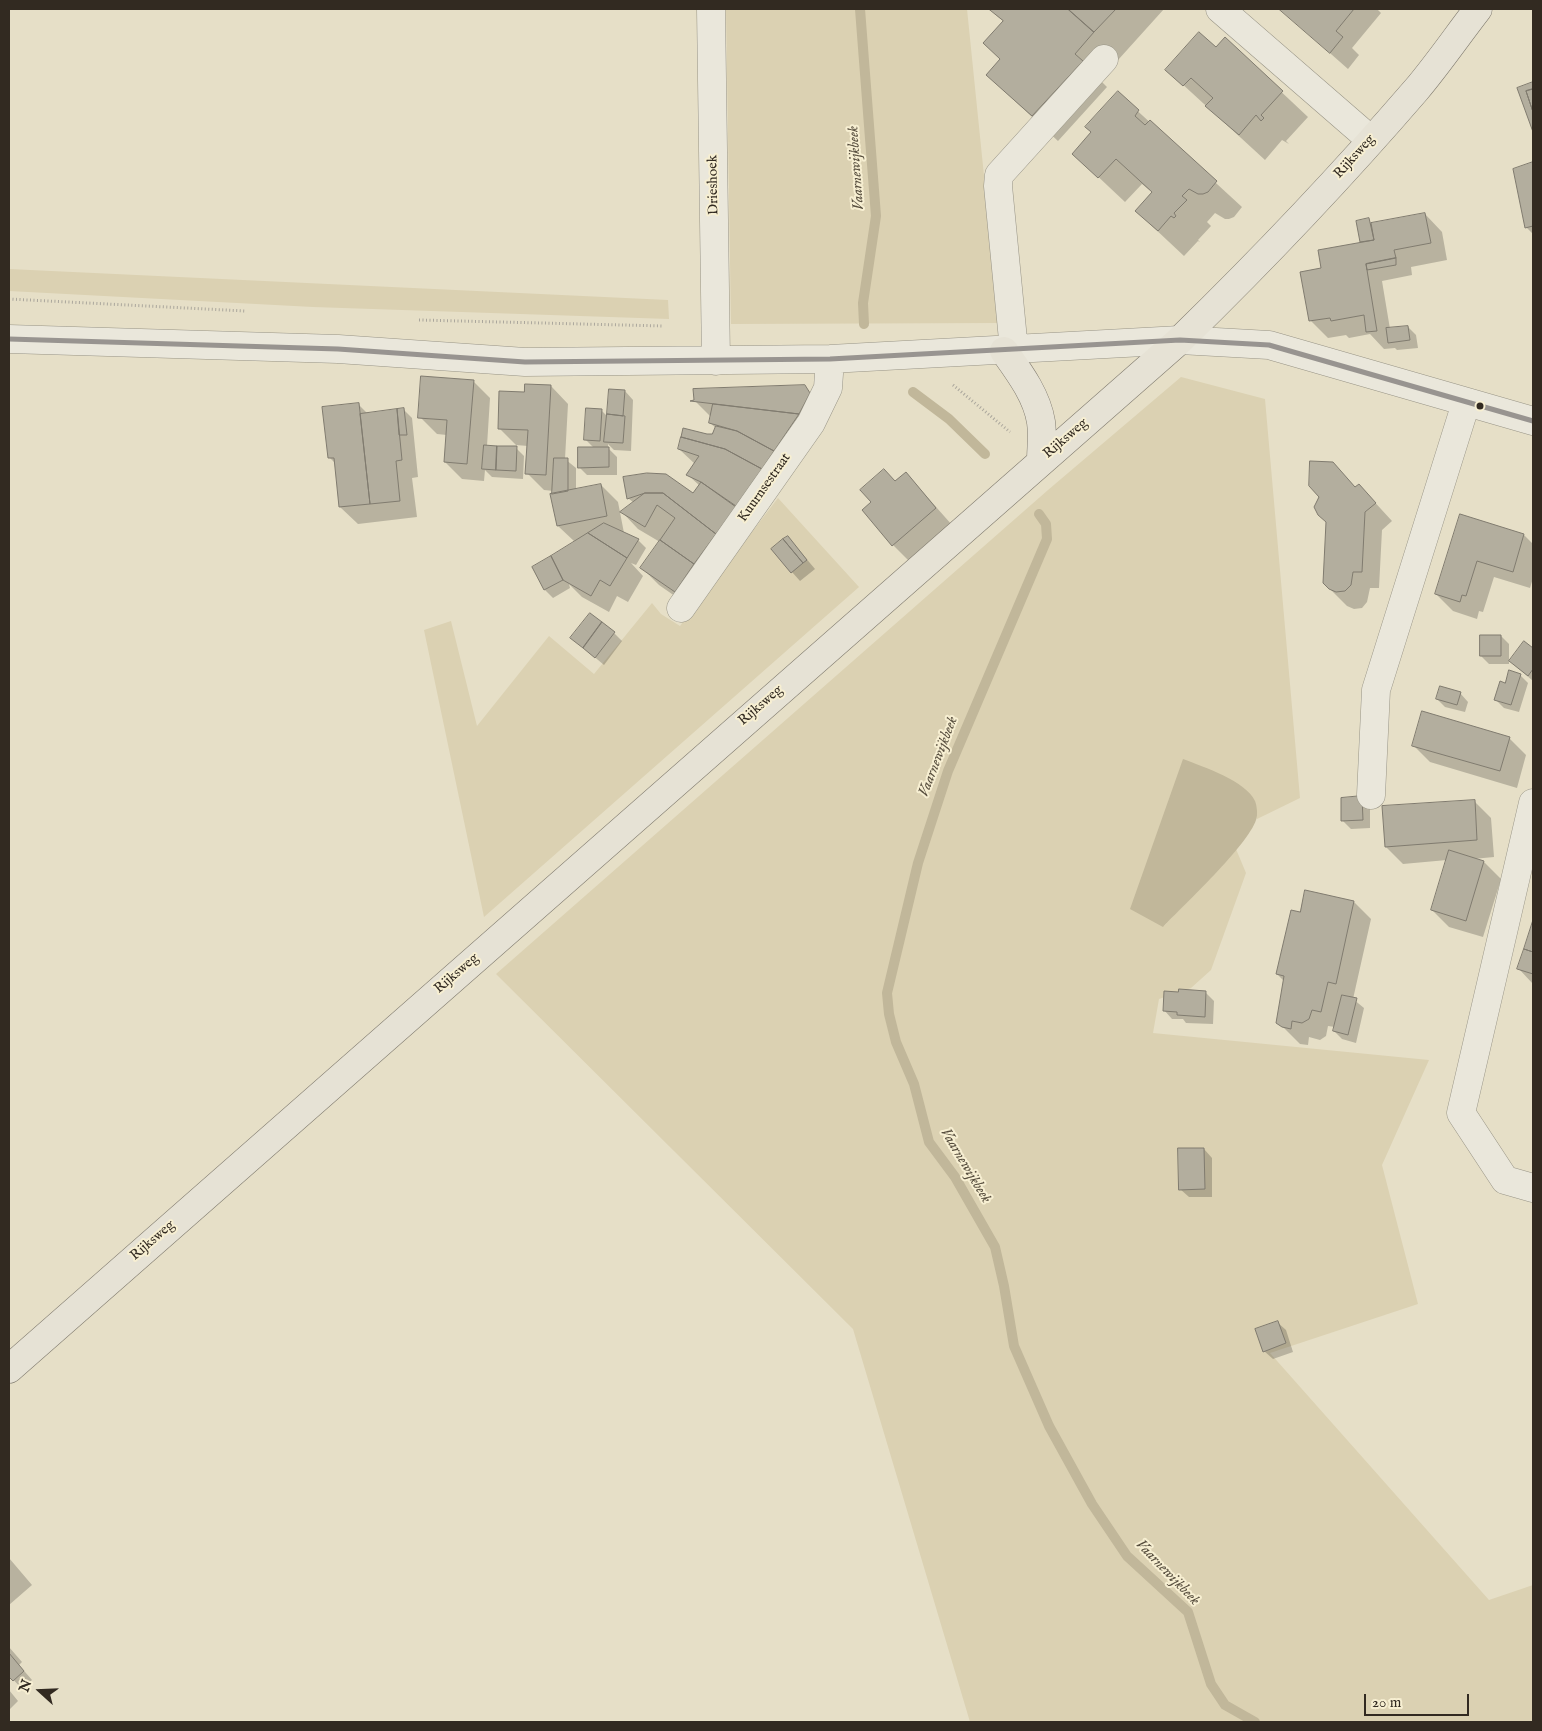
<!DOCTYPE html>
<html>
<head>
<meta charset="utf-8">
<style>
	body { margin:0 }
	#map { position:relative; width:1542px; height:1731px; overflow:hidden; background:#e6dfc7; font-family:"IM FELL English",serif }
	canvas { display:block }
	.frame { position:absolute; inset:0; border:10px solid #322a21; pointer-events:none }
	.north { position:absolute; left:15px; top:1666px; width:50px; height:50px; -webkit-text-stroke:4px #f7efd2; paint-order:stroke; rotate:290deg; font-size:14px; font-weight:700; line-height:20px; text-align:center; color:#322a21 }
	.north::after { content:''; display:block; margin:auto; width:18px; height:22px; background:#322a21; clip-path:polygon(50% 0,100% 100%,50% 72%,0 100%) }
	.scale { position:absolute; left:1364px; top:1694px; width:105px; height:22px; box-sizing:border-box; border:2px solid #322a21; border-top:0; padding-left:6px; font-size:15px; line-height:18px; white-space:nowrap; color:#322a21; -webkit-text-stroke:4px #f7efd2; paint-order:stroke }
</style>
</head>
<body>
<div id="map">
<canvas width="1542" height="1731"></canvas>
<div class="frame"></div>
<div class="north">N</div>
<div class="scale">20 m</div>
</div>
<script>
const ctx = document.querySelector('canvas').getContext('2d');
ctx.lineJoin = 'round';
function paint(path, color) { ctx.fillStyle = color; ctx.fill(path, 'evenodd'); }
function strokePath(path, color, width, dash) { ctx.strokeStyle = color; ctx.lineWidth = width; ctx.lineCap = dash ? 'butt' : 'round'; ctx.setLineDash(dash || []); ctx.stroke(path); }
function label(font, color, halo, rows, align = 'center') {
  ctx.font = font + ' "IM FELL English",serif'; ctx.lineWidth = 4; ctx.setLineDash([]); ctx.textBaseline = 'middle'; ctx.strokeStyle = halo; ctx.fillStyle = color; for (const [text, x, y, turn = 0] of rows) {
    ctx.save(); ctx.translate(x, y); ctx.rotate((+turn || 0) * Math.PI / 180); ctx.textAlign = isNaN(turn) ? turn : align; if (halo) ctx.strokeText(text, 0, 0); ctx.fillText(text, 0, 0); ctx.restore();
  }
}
paint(new Path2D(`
	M726,9H967L999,323L731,324Z
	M9,269L668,300L669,319L313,307L9,291Z
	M1181,377L1265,399L1300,798L1257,819L1256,802L1163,927L1236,849L1246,873L1211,970L1191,988L1159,999L1153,1033L1429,1060L1382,1165L1418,1304L1270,1353L1489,1600L1533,1585V1722H970L853,1329L496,974L1048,490Z
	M778,498L859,587L484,917L424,630L451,621L477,726L549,636L594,674L652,603L661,614L680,626Z`), '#dbd1b2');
paint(new Path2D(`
	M1183,759C1204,767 1246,781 1255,801C1257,805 1258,816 1256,820C1248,845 1184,905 1163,927L1130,909Z`), '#c1b79a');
paint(new Path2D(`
	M990,9H1164L1100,80L1107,87L1058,141L987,75L1001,60L1004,22Z
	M1280,9H1377L1381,13L1352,48L1359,55L1348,69Z
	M1225,39L1308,117L1286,141L1289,144L1282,140L1265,160L1167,70L1216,49Z
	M1118,93L1242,207L1234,217L1229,219H1225L1215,213L1207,222L1211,226L1198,240L1200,242L1198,241L1184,256L1136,211L1153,193L1142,184L1125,202L1074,154L1092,132Z
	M1533,164V234L1526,227L1514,170Z
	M1425,214L1442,232L1447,260L1411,267L1412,275L1382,281L1390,329L1408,327L1416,335L1418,348L1397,350L1395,348L1384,349L1370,334L1349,338L1346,335L1328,338L1311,321L1301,273L1323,269L1363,243L1361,242L1368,220L1372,224Z
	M473,381L490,398L487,446L516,448L524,456L523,479L492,477L485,470L484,481L462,479L445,462L447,435L437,434L420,417Z
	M551,386L568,404L565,459L576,468V490L601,485L618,502L624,533L638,540L646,548L636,565L631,563L643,576L628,602L617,596L609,612L582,597L569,584L570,588L553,598L545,590L575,542L558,526L554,491L544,490L527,473L528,446L516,445L499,428L525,393Z
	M804,387L822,404L692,608L659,585L642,568L660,542L638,529L622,512L634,503L628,498L624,478L693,495L700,486L688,475L695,464L679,449L713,435L716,428L710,423L711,417L695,401Z
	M625,391L633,400L631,451L614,450L608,444V448L617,457V475H587L579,467L594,448L585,439L601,410L608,417Z
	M358,404L368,414L404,410L412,418L418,477L412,478L417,517L358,524L340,507L336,464L329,457Z
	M1332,463L1356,488L1359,485L1392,521L1382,530L1379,588H1370L1367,602L1362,608L1354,609L1347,606L1329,588L1327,522L1316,511V503Z
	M906,473L952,525L910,562L893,545L896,482Z
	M1460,516L1524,535L1533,544V578L1530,588L1494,577L1483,612L1479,611L1477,619L1453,611L1436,594Z
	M788,537L815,569L800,581L792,572Z
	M614,633L622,641L604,665L572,638Z
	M1501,636L1509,644V664H1489L1481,656Z
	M1524,642L1533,649V681L1510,661Z
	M1520,675L1528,683L1519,712L1504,708L1495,699Z
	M1460,693L1468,702L1465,712L1445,707L1437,699Z
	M1509,738L1526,755L1517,788L1430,762L1413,745Z
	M1361,798L1370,806V828L1351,829L1342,820Z
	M1474,801L1491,818L1494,857L1473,859L1484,862L1501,879L1483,937L1449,927L1432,910L1447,860L1403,864L1386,847Z
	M1354,902L1371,919L1353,999L1364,1008L1356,1043L1342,1039L1334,1031L1335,1027L1328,1026L1326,1036L1320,1040L1309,1037L1308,1045L1300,1044L1278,1022L1284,981L1277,974L1301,913Z
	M1533,924V984L1519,969Z
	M1206,993L1214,1001L1213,1024L1186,1023L1183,1019H1172L1164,1010Z
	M1204,1149L1212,1158V1197H1189L1180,1189Z
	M1277,1322L1286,1330L1293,1352L1273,1359L1264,1351Z
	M9,1558L32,1585L9,1605Z
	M9,1647L22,1662L19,1665L32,1680L22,1689L9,1675Z
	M9,1690L18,1701L9,1710Z`), '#0003');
strokePath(new Path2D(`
	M860,9L876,216L863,303L864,324
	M913,392L949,419L985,454
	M1039,514L1046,524L1047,539L948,771L918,863L887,993L889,1014L896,1042L914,1084L929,1142L955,1177L995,1247L1004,1286L1014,1346L1049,1426L1092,1504L1127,1556L1188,1612L1211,1684L1225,1705L1255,1722`), '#c1b79a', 10);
const building = new Path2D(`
	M989,9H1068L1094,32L1075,54L1083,61L1032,116L986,75L1000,59L983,43L1003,21Z
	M1068,9H1116L1094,32Z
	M1279,9H1354L1336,31L1343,37L1330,53Z
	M1199,32L1216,47L1225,37L1283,91L1261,115L1264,118L1261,121L1256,115L1239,135L1205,106L1213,98L1191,78L1183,86L1165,70Z
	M1533,82V89L1526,91L1533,112V132L1517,88Z
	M1533,89V112L1526,91Z
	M1118,91L1139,110L1135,116L1145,125L1150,120L1217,181L1208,192L1203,194H1198L1189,189L1182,196L1187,200L1174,213L1176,216L1174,218L1171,216L1158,231L1135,211L1152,192L1116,159L1098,178L1072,154L1091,132L1085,127Z
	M1533,162V226L1525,228L1513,169Z
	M1425,213L1431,243L1394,250L1396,258L1366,264L1377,331L1366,332L1364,315L1331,321L1330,318L1309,321L1300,272L1321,268L1318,250L1374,240L1371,223Z
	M1369,218L1374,240L1360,242L1356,221Z
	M1396,258V265L1367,270L1366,264Z
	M1408,326L1410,340L1388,343L1386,328Z
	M421,376L474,380L467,464L444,462L447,420L418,418Z
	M525,384L551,385L546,475L525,474L528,430L498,429L499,391L524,392Z
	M805,385L810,393L799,414L690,401L694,400L693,389Z
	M609,389L625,390L623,416L607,414Z
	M359,403L370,504L339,507L334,458H328L322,407Z
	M713,404L799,414L774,451L737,431L709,423Z
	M404,408L407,435H399L397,409Z
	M586,408L602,409L600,441L584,440Z
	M397,409L402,460L396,461L400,501L370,504L360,414Z
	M607,414L625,416L623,443L604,442Z
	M716,426L737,431L774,451L762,469L725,449L681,437L683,428L707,434H712Z
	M681,437L725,449L762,469L736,506L701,482L686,475L699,456L678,449Z
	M484,445L497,446L496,470L482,469Z
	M497,446H517L516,471L496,470Z
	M578,447H609V467L578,468Z
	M554,458H568V491L552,494Z
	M1310,461L1333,462L1355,487L1359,484L1376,503L1365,512L1362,572H1353L1351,585L1345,591L1336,592L1329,589L1323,583L1326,522L1318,515L1314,507L1319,497L1309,486Z
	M884,469L895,481L906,472L936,508L892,546L862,510L871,502L860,490Z
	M647,473L666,474L693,493L701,482L736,507L716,534L663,493H645L627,499L623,477Z
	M601,484L607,516L557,526L550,494Z
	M645,493H663L716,534L694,564L660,540L675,518L657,505L645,527L620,512Z
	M1460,514L1524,534L1513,572L1477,561L1466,596L1462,595L1460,602L1435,594Z
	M604,523L639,539L627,558L588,533Z
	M588,533L627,558L610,586L600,580L591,596L563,580L551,556Z
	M788,536L807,560L803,563L783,539Z
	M783,539L803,563L791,573L771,549Z
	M660,540L694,564L675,592L640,568Z
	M551,556L563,580L544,590L532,567Z
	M590,613L602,622L583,648L570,638Z
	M602,622L615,632L595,658L583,648Z
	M1480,635H1501V656H1480Z
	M1524,641L1533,648V669L1528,676L1509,661Z
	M1509,670L1521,674L1511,705L1494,700L1500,681L1505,683Z
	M1440,686L1461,692L1457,705L1436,699Z
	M1422,711L1510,737L1500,771L1412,746Z
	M1362,796L1363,820L1341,821V798Z
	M1475,800L1477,840L1385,847L1382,806Z
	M1449,850L1484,861L1466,921L1431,910Z
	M1305,890L1354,901L1336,984L1328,982L1321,1012L1312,1010L1309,1019L1302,1023L1292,1021L1291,1029L1282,1027L1276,1023L1284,976L1276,974L1291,910L1300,912Z
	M1533,920V952L1524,949Z
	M1524,949L1533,952V974L1517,969Z
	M1179,989L1206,991L1205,1017L1177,1015V1012L1163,1011L1164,991L1178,992Z
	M1342,995L1357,998L1348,1035L1333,1031Z
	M1178,1148H1204L1205,1189L1179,1190Z
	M1278,1321L1286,1343L1263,1352L1255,1329Z
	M9,1653L24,1671L13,1681L9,1677Z`);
paint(building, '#b3ae9e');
strokePath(building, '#807b6f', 1);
const minor = new Path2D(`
	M711,9L716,361
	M1220,9L1371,140
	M9,339L338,349L525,362L830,359L1180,340L1269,345L1533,421
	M1014,350L998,186L999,175L1104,59
	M681,608L811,423L828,388L830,359
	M1371,795L1376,690L1466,403
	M1533,803L1461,1113L1505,1180L1533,1188`);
const major = new Path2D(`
	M1004,351C1019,372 1037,396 1041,422C1043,435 1041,449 1041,461
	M9,1369L1180,340C1262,260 1341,177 1416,90C1438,64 1457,36 1478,9`);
strokePath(minor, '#989486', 29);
strokePath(major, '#807b6f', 29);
strokePath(new Path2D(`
	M9,299L245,311
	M419,320L663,326
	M953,385L1010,432`), '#aaa69c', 3, [1, 2.5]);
strokePath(minor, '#eae7db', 28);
strokePath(major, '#e6e2d5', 28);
strokePath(new Path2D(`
	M9,339L338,349L525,362L830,359L1180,340L1269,345L1533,421`), '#989490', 5);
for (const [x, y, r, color] of [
	[1480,406,4.5,"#322a21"]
]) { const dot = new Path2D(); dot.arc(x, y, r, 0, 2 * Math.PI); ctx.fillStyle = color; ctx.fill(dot); strokePath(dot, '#f7efd2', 2); }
label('14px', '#322a21', '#f7efd2', [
	["Rijksweg",1355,157,-48],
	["Drieshoek",714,185,-91],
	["Rijksweg",1066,439,-41],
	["Kuurnsestraat",765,488,-55],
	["Rijksweg",761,706,-41],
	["Rijksweg",457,974,-41],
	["Rijksweg",153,1241,-41]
]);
label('italic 15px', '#584f3f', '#f7efd2', [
	["Vaarnewijkbeek",857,168,-94],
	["Vaarnewijkbeek",939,757,-69],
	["Vaarnewijkbeek",965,1166,59],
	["Vaarnewijkbeek",1167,1573,46]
]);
</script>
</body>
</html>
